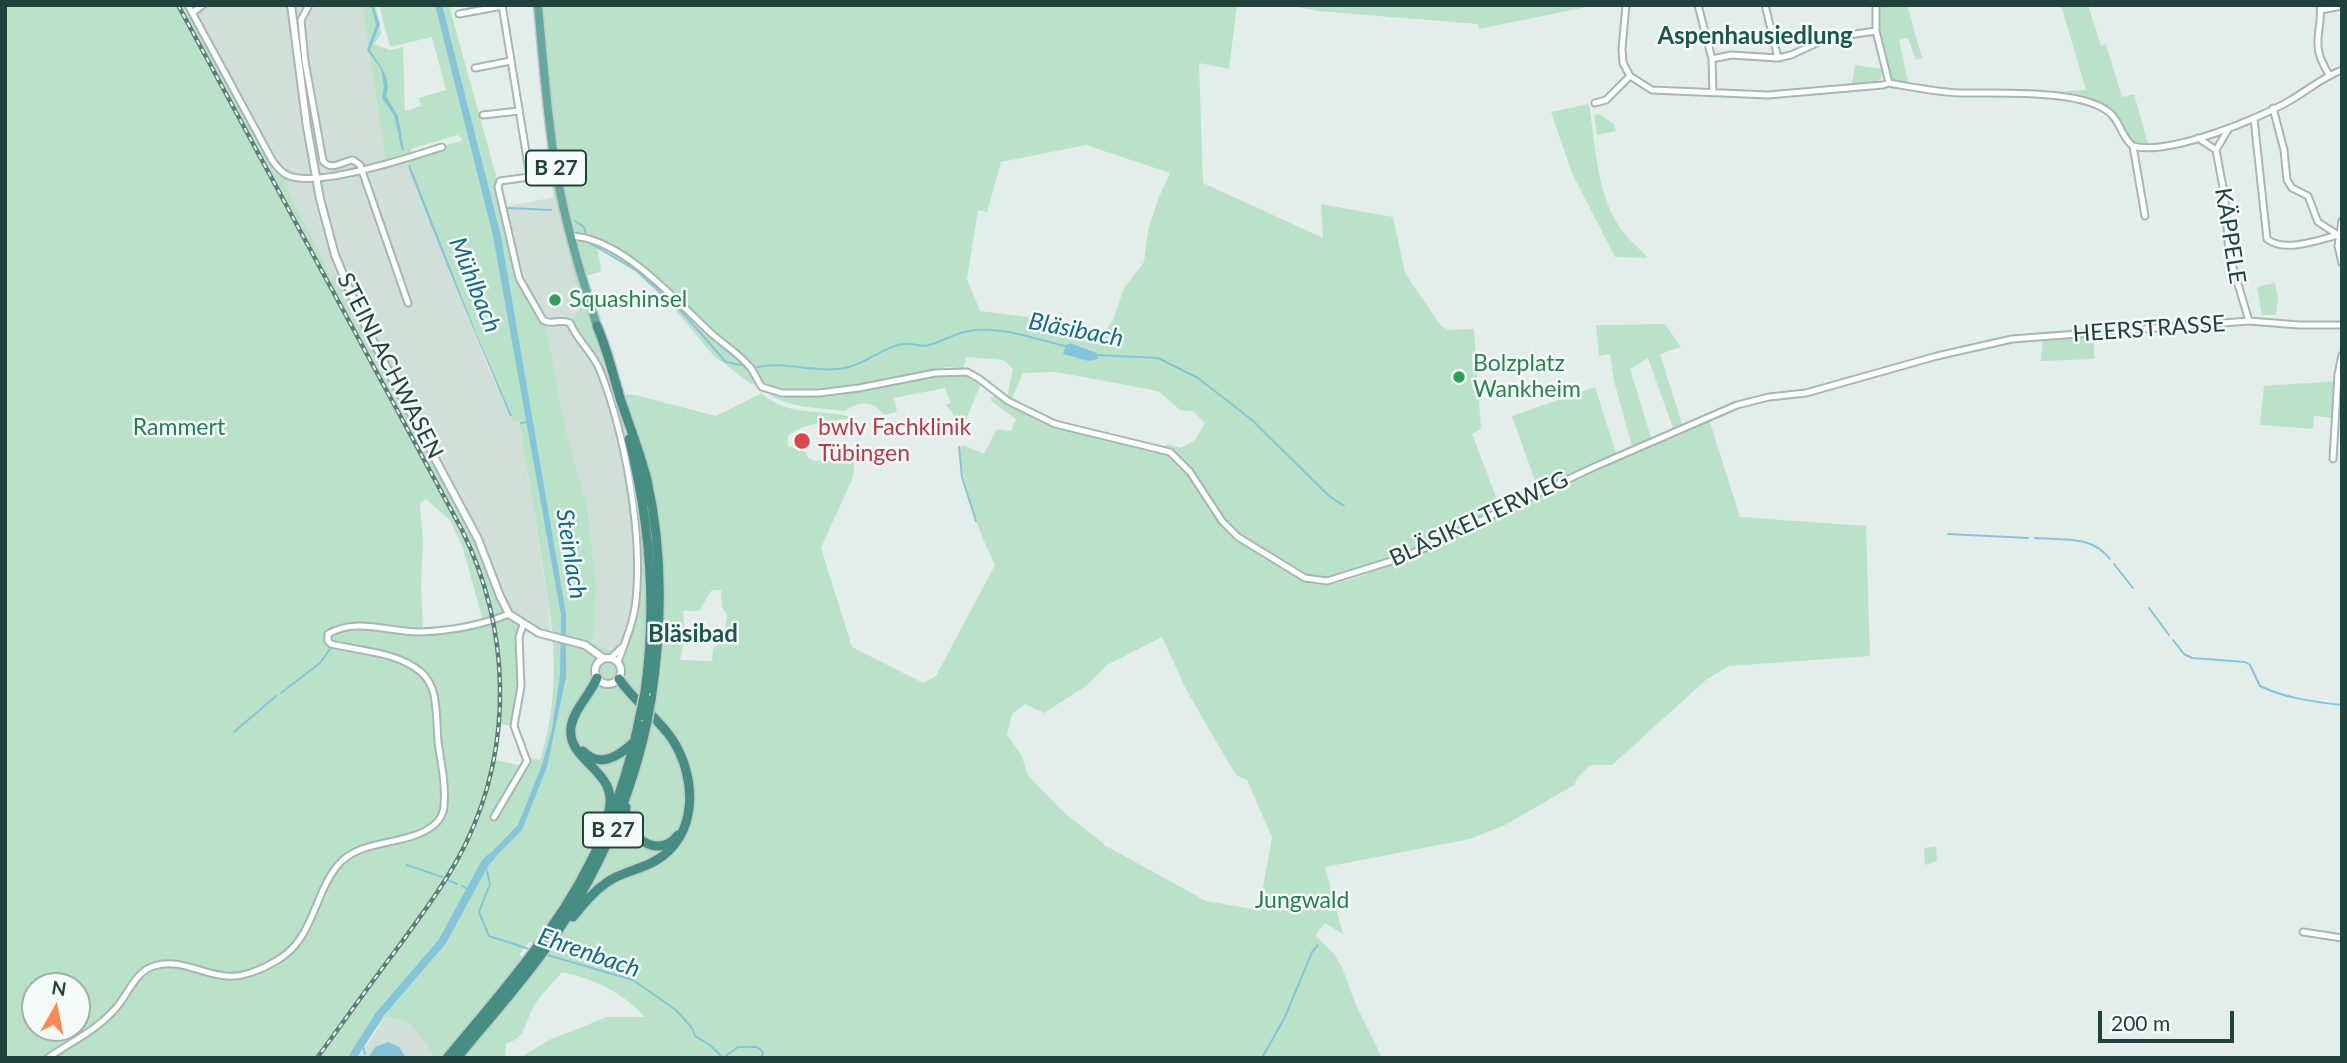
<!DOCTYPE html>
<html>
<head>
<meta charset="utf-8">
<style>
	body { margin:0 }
	#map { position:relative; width:2347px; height:1063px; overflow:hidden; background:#e3eeea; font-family:Lato,sans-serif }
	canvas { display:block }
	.frame { position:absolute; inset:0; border:7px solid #20423c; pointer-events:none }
	.north { position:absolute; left:21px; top:972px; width:70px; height:70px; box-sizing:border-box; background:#f4faf8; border:2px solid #9fb0ad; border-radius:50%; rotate:9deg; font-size:19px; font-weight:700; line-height:28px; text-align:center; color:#20423c }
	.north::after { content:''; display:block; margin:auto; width:24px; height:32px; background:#ff8a51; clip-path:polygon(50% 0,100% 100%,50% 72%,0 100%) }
	.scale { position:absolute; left:2098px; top:1011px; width:136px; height:32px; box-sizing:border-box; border:4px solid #20423c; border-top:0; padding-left:9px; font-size:21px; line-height:24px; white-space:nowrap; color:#20423c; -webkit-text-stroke:5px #f4faf8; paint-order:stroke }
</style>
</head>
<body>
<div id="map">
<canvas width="2347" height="1063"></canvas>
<div class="frame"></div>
<div class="north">N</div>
<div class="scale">200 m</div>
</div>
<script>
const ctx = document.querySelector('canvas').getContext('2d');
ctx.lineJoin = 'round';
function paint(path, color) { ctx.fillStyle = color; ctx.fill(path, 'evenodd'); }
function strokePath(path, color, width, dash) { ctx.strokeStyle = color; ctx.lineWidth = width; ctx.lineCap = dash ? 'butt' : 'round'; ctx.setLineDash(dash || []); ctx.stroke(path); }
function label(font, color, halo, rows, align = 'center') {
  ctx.font = font + ' Lato,sans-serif'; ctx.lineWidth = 5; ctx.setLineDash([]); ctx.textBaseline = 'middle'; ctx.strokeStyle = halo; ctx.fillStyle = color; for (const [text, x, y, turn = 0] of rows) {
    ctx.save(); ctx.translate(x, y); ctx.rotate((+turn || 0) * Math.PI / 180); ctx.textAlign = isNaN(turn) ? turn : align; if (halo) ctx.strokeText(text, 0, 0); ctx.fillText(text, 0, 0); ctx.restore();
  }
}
paint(new Path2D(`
	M188,5H362L386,164L406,158L489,369L513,420L519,422L548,600L551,637L514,619L341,272L331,278L287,188Z
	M554,197L580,301L579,310L601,372L625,464L636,542V600L623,646L616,653L592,642L595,626L596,583L587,504L519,278L503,207Z
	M386,1017H401L417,1030L435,1056L357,1058Z`), '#d1dfd9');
paint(new Path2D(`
	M5,5H188L272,160L288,176L287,188L331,277L341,272L360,315L478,539L505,606L523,625L521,629V686L514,726L499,724L494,760L525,766L526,757L540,760C563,688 553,627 541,554C534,510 526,466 519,422L513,421L466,311L406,158L386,164L362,5H376V7L381,34L374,44L390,50L403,47L405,111L421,106L419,98L446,90L432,37L390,47L379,5H449L498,183L516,268L545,322L565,428L587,504L596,583L595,626L592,642L616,653C658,609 625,464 611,409C608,397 606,384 601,373C594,356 580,339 570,323L579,310L580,301L550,180L544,175L557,172L569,213L553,117L541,5H1237L1229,69L1199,63L1203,183L1323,238L1321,204L1393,217L1405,273L1441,326L1449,330L1474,329L1481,429L1472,434L1501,510L1539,492L1512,416L1595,387L1617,456L1633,450L1614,381L1610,354L1599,356L1596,325L1665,324L1681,347L1660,354L1683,427L1708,416L1740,517L1866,526L1870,656L1729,666L1707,679L1612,765H1590L1580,775L1574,785L1505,825L1470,839L1325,867L1343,934L1325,923L1315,936C1345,958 1344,977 1357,1007C1365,1024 1374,1040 1382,1058H520L549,1040L607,1017H644C625,993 592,978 562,972C553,983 541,994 534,1006C524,1023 527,1037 506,1044L505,1058H433L434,1056C421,1036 413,1018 386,1017L373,1032L357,1058H5ZM458,135L463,140L412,156L411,149ZM1086,145L1170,173L1159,197L1148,230L1144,262L1124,288L1113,320L1097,343L1035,318L980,311L967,279L978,210L987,212L1001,162ZM597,248L636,272L672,306L713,355L751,384L762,381L781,390L809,391L839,389L947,367L963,369L967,357L1003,360L1013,369L1007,398L1011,401L1023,373L1056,372L1158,391L1180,410L1193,411L1205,423L1195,440L1181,448L1168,444L1165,447C1195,463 1206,495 1226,521C1237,535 1257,547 1273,556C1287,563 1301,575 1316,578C1340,582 1419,547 1443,537L1444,540L1440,545C1430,547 1420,552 1410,556C1384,566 1353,582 1325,585C1309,586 1294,575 1281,567C1261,555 1240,545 1224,528C1206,507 1191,464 1166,452C1141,441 1110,441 1083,435C1052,428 1021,414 996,395L991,397V401L1016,419L1011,431L997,429L984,454L963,445L959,449C964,489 977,528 995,565L936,676L923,683L852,647L821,548L853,477L856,449L843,451L839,456L816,461L808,458L806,452L788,446V436C803,422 831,422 850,418L847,416C819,409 783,416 762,393L716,416L635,395L621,394L660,544L663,624L660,678L654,709L638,693C646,678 645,651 645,635C648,576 644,516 632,459C619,398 598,338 579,278L600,272L601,267ZM1070,343L1092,351L1088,361L1064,354ZM1648,358L1674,431L1652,441L1630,369ZM426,499L450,520L462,545L483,621L423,631L421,584L423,543L420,502ZM712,590H721L722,607L727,614L724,640L713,649L712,661L680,660L685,638L683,611H699ZM1162,637L1187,691L1217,743L1236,775L1247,780L1272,837L1259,910L1206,901L1106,846L1060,809L1028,775L1021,754L1007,735L1012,714L1025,704L1044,713L1086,686L1107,665ZM529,942L547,950L534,964L519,955ZM35,986H77V1028H35Z
	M1289,5H1596L1479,29L1478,24L1318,11Z
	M1876,5H1907L1922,58L1916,60L1908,38L1899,40L1909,86L1889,83L1876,31Z
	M2061,5H2088L2101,46L2106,44L2122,97L2134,94L2149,147L2133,146C2126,136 2119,121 2110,114C2091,99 2062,97 2039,93L2086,90Z
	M1855,65L1882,69L1881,79L1874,83L1852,84Z
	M1589,104C1595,142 1596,187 1616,221C1624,236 1637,246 1648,258L1615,257L1572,173L1551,112Z
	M1599,114L1614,124L1616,131L1597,135L1594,115Z
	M2275,283L2278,297L2276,315H2262L2257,287Z
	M2094,332V359L2041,361L2043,336Z
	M945,374L967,376L981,384L962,429L956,428L952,411L945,405L951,403L945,388L894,398L897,412L884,415C874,400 859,400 845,411C819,408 794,408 771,396V393C823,407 892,383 945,374Z
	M2337,381L2335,418L2314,416L2313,429L2260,425L2264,386Z
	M1936,847L1937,861L1925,865L1924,848Z`), '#bae2c8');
paint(new Path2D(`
	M371,5H373L380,24L370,50C378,63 393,79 386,96L398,116L404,150L402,151L394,115L382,98L384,86L381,69L367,50L376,25Z
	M435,5H442L501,236L566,614V677L547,767L522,830L487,865L484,860L518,825L542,765L552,729L560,676L561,615L493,236Z
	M410,165L476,333L512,416H510C475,333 440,250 408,166Z
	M1070,343L1097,353L1098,359L1088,361L1063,354L1066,345Z
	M388,1042L399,1047L406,1058H368L375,1047Z`), '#85c5d9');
strokePath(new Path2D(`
	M508,208L551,210
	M575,221L584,227L586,234
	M588,242L636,270L681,311L726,362L741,365
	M1098,355L1158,358L1198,378L1252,420L1329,496L1344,506
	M757,367C784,361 810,372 838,369C863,367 881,347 903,344C912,342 921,348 929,345C941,342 952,335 964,332C997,324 1034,339 1065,346
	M521,423L527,422
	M959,447L962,477L976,521
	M1948,534L2028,538
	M2035,538C2062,540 2092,535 2110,559
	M2114,564L2133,588
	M2149,608L2169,635
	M2173,640L2184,654L2192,658L2245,662L2250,665L2260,686C2284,698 2315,702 2342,705
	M281,693L320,663L330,649
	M234,732L276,696
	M485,863L490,884L479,912L489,936L532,950
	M407,865L442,877
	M448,880L457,884
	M462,886L471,891
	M544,954L633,980L676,1010L692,1028L695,1036L710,1045L723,1058L738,1047H757L763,1052L761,1058
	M362,1043L365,1054
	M1262,1058L1285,1017L1312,952L1318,945`), '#85c5d9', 2);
strokePath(new Path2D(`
	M352,1058L380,1014L442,942L485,863L491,857`), '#85c5d9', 8);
const minor = new Path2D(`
	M188,5L272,160C276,165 280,172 287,175C315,189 411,157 442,147
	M309,5L301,20L305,61L323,161C332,172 342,161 353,160L360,165L408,303
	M502,5L530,177
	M1626,5L1622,49L1623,63L1630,76L1652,90L1768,95L1883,85L1889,83C1912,87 1936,92 1959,93C1994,94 2087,88 2112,115C2121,124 2122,138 2133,146
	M1698,5L1712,59L1713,93
	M1765,5L1778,58
	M1876,5V31L1889,83
	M2320,5C2322,18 2318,29 2318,41C2317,54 2323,64 2329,75
	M2321,10L2342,6
	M192,13L203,5
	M459,14L502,6
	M1712,59L1731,55L1778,58L1791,55L1828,38L1876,31
	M475,68L511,61
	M1595,103L1606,100L1630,76
	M2273,108L2284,150L2287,180L2292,188L2308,196L2318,222L2338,235
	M483,115L519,111
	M2254,119L2267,239C2285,253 2318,240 2338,235
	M2229,128L2216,150L2225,198L2229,254L2249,321
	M2198,138L2216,150
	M2133,146C2168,156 2259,119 2291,100C2308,90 2323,77 2342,70
	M2133,146L2145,216
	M544,175L500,181L498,187L519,278L543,320C551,326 561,318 570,323C578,342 594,353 601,373C625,435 643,533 636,600C634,621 625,642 618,662
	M2342,221L2338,246L2342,263
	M571,236C622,238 675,300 711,333C723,344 738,353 748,365C755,371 756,380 762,387L782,393H819L859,388L935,373L967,372L978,378L1008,401L1055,424L1170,452L1190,472L1222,521L1238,537L1305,578L1327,581L1398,559L1444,540L1469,526L1594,467L1737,405L1769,397L1806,393L1937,356L2012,339L2249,321L2299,325H2342
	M2333,459L2338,374L2342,355
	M611,658L621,648
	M494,817L527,761L514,726L521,686L519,637L523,625
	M2303,932L2342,938
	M48,1058C71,1042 97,1030 116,1008C128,994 136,971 154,966C180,958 201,974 226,976C242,978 263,969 276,961C314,940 313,895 338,865C361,837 410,847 435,824C440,820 444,812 444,806C446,784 441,763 438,742C437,727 437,710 434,695C432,687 428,678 421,672C398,652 360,651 331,644L328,641V634C356,617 389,632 419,632C448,631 482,625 509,614`);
const tertiary = new Path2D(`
	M291,5L307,127L320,199L335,255L360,315L393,380L478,539L500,596L509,614L539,633L585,645L603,658
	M595 671a13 13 0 1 1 26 0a13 13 0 1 1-26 0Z`);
const primary = new Path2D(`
	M538,5C543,60 547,116 556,170C565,223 581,275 597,326`);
const trunk = new Path2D(`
	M597,326C607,349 613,374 620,398C629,425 640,452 647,480C663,551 662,628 651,700
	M629,439C650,522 657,607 645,692
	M597,678C590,695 574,709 571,727C566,763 622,770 608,814
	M583,751C600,769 619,756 634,742
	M626,807C623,834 657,862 678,835
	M573,917C585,902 598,886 616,877C628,871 643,868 655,861C699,836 697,777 672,739C657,717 634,701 619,679
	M447,1058C481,1017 517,976 548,932C594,868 625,793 640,716
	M457,1058C483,1026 510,996 535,963C589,892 628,810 647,722`);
strokePath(minor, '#a5b7b2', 9);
strokePath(tertiary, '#a5b7b2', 10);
strokePath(primary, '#c1cac8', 11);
strokePath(trunk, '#c1cac8', 12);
strokePath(minor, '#fff', 5);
strokePath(tertiary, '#fff', 6);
strokePath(primary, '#63a99d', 8);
strokePath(trunk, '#468e83', 9);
const rail = new Path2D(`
	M178,5L462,530C510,628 514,744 466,843C448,880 423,913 399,946C371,983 344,1021 317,1058`);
strokePath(rail, '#5b7e77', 4.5);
strokePath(rail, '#f4faf8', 2, [5]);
const trunkBridge = new Path2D(`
	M640,716L645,692
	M647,722L651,700`);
strokePath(trunkBridge, '#c1cac8', 12, []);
strokePath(trunkBridge, '#468e83', 9);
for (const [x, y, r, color] of [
	[555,300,7,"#2e9e5b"],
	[1459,377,7,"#2e9e5b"],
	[802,441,9,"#e0444e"]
]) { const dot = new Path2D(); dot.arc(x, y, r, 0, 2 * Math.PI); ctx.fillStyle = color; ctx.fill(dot); strokePath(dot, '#f4faf8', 2.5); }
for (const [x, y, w] of [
	[556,168,60],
	[613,830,60]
]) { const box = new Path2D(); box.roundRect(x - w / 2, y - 17.5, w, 35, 5); ctx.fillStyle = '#f4faf8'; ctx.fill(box); strokePath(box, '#20423c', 2); }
label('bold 21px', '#20423c', null, [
	["B 27",556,168],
	["B 27",613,830]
]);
label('23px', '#20423c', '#f4faf8', [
	["KÄPPELE",2230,236,81],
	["HEERSTRASSE",2149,329,-4],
	["STEINLACHWASEN",390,366,63],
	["BLÄSIKELTERWEG",1479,519,-25]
]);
label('23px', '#27864d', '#f4faf8', [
	["Squashinsel",569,300],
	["Bolzplatz",1473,364],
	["Wankheim",1473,390]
], 'left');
label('23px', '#257e4f', '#f4faf8', [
	["Rammert",179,428],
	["Jungwald",1302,901]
]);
label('23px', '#be3a42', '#f4faf8', [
	["bwlv Fachklinik",818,428],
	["Tübingen",818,454]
], 'left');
label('bold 24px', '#1a574d', '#f4faf8', [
	["Aspenhausiedlung",1755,36],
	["Bläsibad",693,634]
]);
label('italic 24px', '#136986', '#f4faf8', [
	["Mühlbach",475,285,68],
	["Bläsibach",1076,330,11],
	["Steinlach",571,554,81],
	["Ehrenbach",589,953,19]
]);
</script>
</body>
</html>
